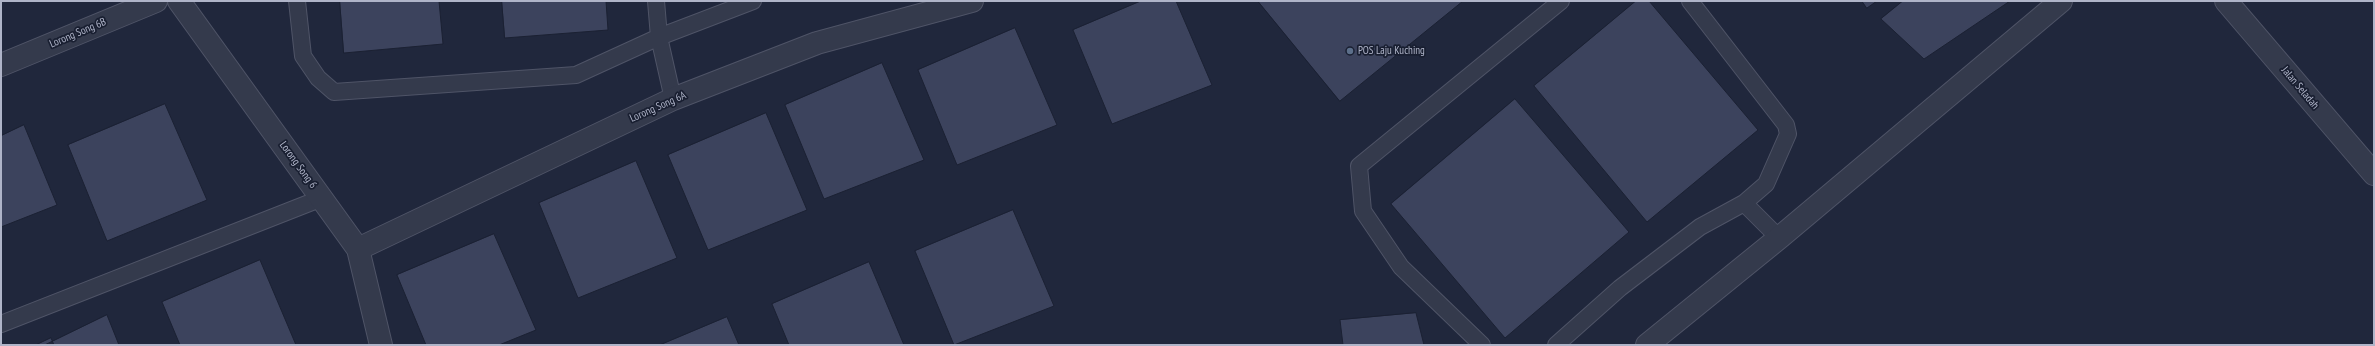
<!DOCTYPE html>
<html>
<head>
<meta charset="utf-8">
<style>
	body { margin:0 }
	#map { position:relative; width:2375px; height:346px; overflow:hidden; background:#20273c; font-family:"PT Sans Narrow",sans-serif }
	canvas { display:block }
	.frame { position:absolute; inset:0; border:2px solid #afb4c8; pointer-events:none }
</style>
</head>
<body>
<div id="map">
<canvas width="2375" height="346"></canvas>
<div class="frame"></div>
</div>
<script>
const ctx = document.querySelector('canvas').getContext('2d');
ctx.lineJoin = 'round';
function paint(path, color) { ctx.fillStyle = color; ctx.fill(path, 'evenodd'); }
function strokePath(path, color, width, dash) { ctx.strokeStyle = color; ctx.lineWidth = width; ctx.lineCap = dash ? 'butt' : 'round'; ctx.setLineDash(dash || []); ctx.stroke(path); }
function label(font, color, halo, rows, align = 'center') {
  ctx.font = font + ' "PT Sans Narrow",sans-serif'; ctx.lineWidth = 3.5; ctx.setLineDash([]); ctx.textBaseline = 'middle'; ctx.strokeStyle = halo; ctx.fillStyle = color; for (const [text, x, y, turn = 0] of rows) {
    ctx.save(); ctx.translate(x, y); ctx.rotate((+turn || 0) * Math.PI / 180); ctx.textAlign = isNaN(turn) ? turn : align; if (halo) ctx.strokeText(text, 0, 0); ctx.fillText(text, 0, 0); ctx.restore();
  }
}
const building = new Path2D(`
	M340,1H439L443,44L344,53Z
	M502,1H606L608,30L505,38Z
	M1141,1H1176L1212,85L1112,124L1073,30Z
	M1258,1H1463L1340,101Z
	M1636,1H1649L1758,130L1647,222L1534,86Z
	M1862,1H1877L1867,8Z
	M1903,1H2010L1924,59L1881,19Z
	M1015,28L1057,125L957,165L918,70Z
	M882,63L924,160L824,199L785,105Z
	M1515,99L1629,232L1505,338L1391,204Z
	M165,104L207,200L107,241L68,145Z
	M766,113L807,210L708,250L668,155Z
	M24,125L57,205L1,227V136Z
	M636,161L677,258L578,298L539,203Z
	M1013,210L1054,306L954,345L915,251Z
	M494,234L536,330L499,345H426L397,275Z
	M260,260L296,345H180L162,302Z
	M869,262L904,345H789L772,304Z
	M1416,313L1424,345H1343L1340,320Z
	M107,315L119,345H45Z
	M727,317L739,345H660Z
	M51,338L54,345H36Z`);
paint(building, '#3c435d');
strokePath(building, '#1b2133', 1);
const service = new Path2D(`
	M297,1L303,56L318,78L334,92L576,75L659,37L656,1
	M1690,1L1786,125L1788,134L1766,184L1744,203
	M673,99L659,37L753,1
	M1,324L322,198
	M1482,345L1401,267L1363,211L1359,166L1561,1
	M1556,345L1620,288L1700,227L1744,203L1779,238`);
const minor = new Path2D(`
	M179,1L358,249L381,345
	M2226,1L2374,174
	M1,65L156,1
	M358,249L673,99L817,43L972,1
	M1647,345L1779,238L2061,1`);
strokePath(service, '#4f5467', 18);
strokePath(minor, '#4f5467', 24);
strokePath(service, '#343a4c', 16);
strokePath(minor, '#343a4c', 22);
for (const [x, y, r, color] of [
	[1350,51,4,"#5c6f8a"]
]) { const dot = new Path2D(); dot.arc(x, y, r, 0, 2 * Math.PI); ctx.fillStyle = color; ctx.fill(dot); strokePath(dot, '#191f31', 1.5); }
label('11px', '#afb4c8', '#191f31', [
	["Lorong Song 6B",78,33,-23],
	["Jalan Seladah",2300,88,50],
	["Lorong Song 6A",658,107,-24],
	["Lorong Song 6",298,165,54]
]);
label('11px', '#afb4c8', '#191f31', [
	["POS Laju Kuching",1358,51]
], 'left');
</script>
</body>
</html>
